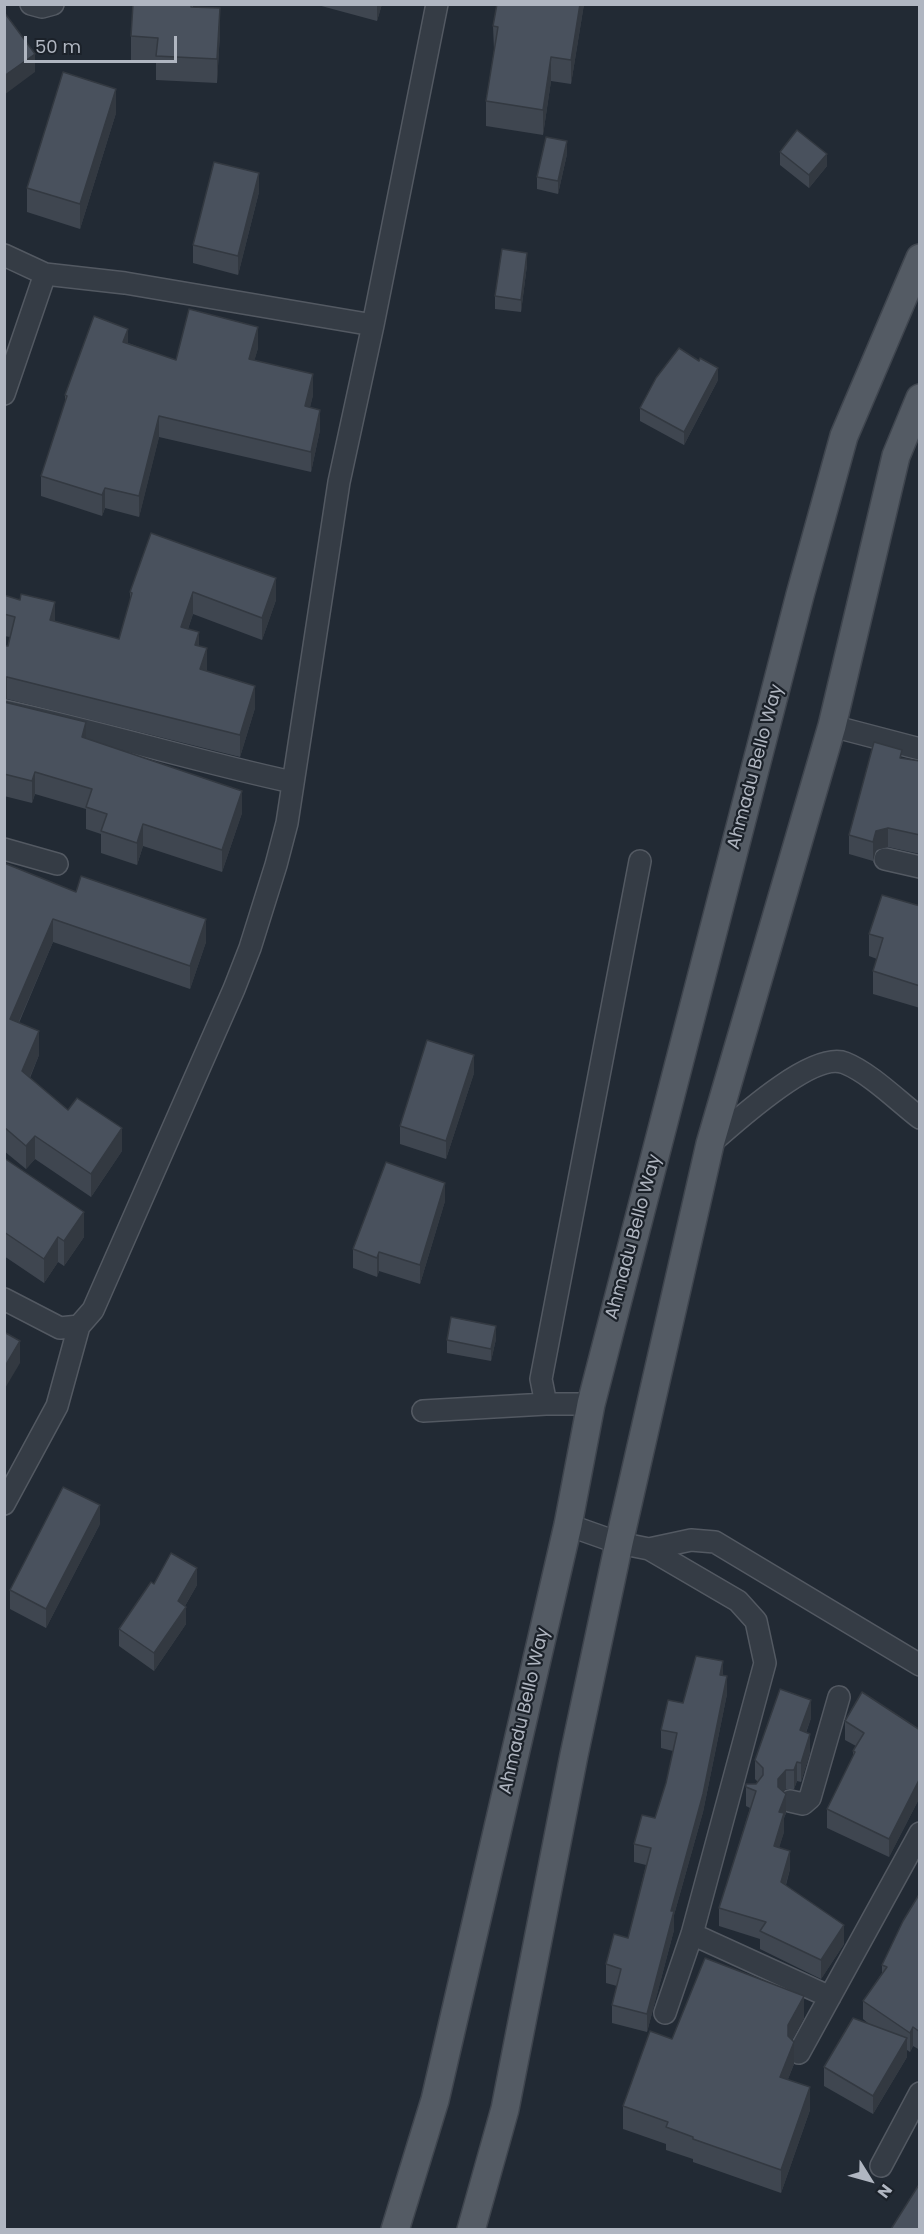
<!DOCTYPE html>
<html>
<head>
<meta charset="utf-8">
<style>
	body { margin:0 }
	#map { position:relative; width:924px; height:2234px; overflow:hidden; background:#222a34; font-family:Poppins,sans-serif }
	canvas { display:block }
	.frame { position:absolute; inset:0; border:6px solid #b0b6c1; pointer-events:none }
	.north { position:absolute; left:840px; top:2150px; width:60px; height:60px; -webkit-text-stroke:4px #1b2129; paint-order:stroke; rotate:127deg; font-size:16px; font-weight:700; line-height:24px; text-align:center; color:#b0b6c1 }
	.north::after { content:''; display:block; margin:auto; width:21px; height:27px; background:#b0b6c1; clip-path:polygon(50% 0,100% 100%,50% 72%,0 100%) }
	.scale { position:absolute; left:24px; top:36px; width:153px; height:27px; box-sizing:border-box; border:3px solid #b0b6c1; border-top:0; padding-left:8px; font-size:18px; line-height:21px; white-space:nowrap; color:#b0b6c1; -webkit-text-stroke:4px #1b2129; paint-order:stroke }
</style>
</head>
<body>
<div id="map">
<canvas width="924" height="2234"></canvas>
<div class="frame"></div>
<div class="north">N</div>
<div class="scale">50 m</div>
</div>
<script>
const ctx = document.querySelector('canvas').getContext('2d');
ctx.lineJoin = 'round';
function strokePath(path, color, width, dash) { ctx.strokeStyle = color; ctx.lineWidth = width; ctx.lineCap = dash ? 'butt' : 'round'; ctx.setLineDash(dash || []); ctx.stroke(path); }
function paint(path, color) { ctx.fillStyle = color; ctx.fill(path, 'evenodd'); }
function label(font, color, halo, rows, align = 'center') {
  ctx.font = font + ' Poppins,sans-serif'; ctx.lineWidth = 4.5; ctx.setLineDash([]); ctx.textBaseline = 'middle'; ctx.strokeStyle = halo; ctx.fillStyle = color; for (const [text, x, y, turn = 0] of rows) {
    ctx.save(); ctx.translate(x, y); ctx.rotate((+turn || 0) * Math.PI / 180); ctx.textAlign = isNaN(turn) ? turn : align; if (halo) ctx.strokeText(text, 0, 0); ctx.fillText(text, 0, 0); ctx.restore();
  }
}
const minor = new Path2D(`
	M31,4L42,7L53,4
	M4,255L45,274L125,283L373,325
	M4,394L45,274
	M4,711C101,732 195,761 292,782
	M832,726L920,749
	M4,849L57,864
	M885,859L920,867
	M710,1144C734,1123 813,1050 845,1063C870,1073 898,1101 920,1118
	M4,1299L60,1328L79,1326L93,1310L234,989L250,948L276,865L287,823L339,482L373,325L437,4
	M546,1404L541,1379L640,861
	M423,1411L546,1404H591
	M4,1504L57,1406L79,1326
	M568,1525L619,1543L649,1549L738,1601L756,1621L765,1663L692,1934L665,2013
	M649,1549L691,1540L715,1542L920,1665
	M790,1801L803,1804L810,1798L839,1697
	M692,1934L830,1997
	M799,2053L920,1833
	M881,2166L920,2093`);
const major = new Path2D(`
	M395,2230L435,2100L568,1525L591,1404L800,595L844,436L920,258
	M471,2230L505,2109L574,1755L619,1543L710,1144L832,726L896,456L920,398`);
strokePath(minor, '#535962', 24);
strokePath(major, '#3f454e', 30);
strokePath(minor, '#353c45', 21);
strokePath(major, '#545b64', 27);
paint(new Path2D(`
	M133,4H193V7L220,33L217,83L156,80V62L131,60V36Z
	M314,4H382L377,21Z
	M584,4L571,84L551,81L543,135L486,126V101L494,50L493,26Z
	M116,113L80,229L27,212V188Z
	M780,152L827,166L809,188L780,165Z
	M567,154L558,194L537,189V177Z
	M259,192L238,275L193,263V245Z
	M527,265L521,312L495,309V296Z
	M128,343L176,360L258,348L254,361L313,395L310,407L320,430L311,472L159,437L139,517L105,508L102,516L41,496V476L65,404V395Z
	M718,380L684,445L640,421V408Z
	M151,533L276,600L262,640L193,614L188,629L199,646L206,671L255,708L240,757L7,699H4V646H8L10,637L4,636V595L55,621L119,639L130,600V592Z
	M4,702L86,739L242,813L222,872L143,846L137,865L101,853V834L86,829V809L35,794L32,803L4,796Z
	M902,758L920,761V854L888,847L876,850L873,861L849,854V835Z
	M4,863L76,892L206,942L190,989L53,942L19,1023L39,1055L30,1078L68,1110L122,1151L91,1197L35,1159L26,1169L4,1151Z
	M920,906V1008L873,994V971L877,959L869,956V934Z
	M474,1073L446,1159L400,1144V1126Z
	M4,1158L84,1237L64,1266L58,1262L44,1283L4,1256Z
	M445,1201L420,1284L379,1271L377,1277L353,1268V1249Z
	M496,1339L491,1361L447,1353V1340Z
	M100,1524L46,1628L10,1609V1590Z
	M154,1584L197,1585L185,1606L186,1624L154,1671L119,1646V1629Z
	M723,1675L727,1694L703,1812L674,1915V1930L647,2032L612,2023V2005L617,1986L606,1983V1964L628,1938L646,1865L634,1862V1844L655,1818L666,1783L673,1751L661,1748V1730L683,1703Z
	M811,1718L806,1733L810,1753L801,1782L797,1781L794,1789H786L783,1792L786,1813L784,1818V1832L779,1847L790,1869L786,1885L844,1944L821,1979L760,1949V1939L719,1926V1908L750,1808L746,1806V1787L756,1784L758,1782L755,1779V1760Z
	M845,1721L920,1730V1797L889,1857L827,1828V1809L853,1756V1751L856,1746L845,1740Z
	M920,1893V2050L913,2046L910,2052L907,2050V2057L873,2114L824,2086V2067L869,2024L863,2019V2001L882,1973V1965Z
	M804,2018L792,2040L794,2064L788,2079L810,2110L781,2193L693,2162V2159L666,2150V2144L623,2129V2106L672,2039Z`), '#3f4650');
paint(new Path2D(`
	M377,4H382L377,21Z
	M580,4H584L571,84V60Z
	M220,8V33L217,83V59Z
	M35,54V72L4,95V76Z
	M551,57V81L543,135V110Z
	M116,89V113L80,229V204Z
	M567,141V154L558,194V181Z
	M827,154V166L809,188V175Z
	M259,173V192L238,275V256Z
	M527,253V265L521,312V300Z
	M258,327V348L249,380V359Z
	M128,329V350L123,342Z
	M718,368V380L684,445V432Z
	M313,374V395L305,427V406Z
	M320,410V430L311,472V452Z
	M159,416V437L139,517V496Z
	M105,488V508L102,516V495Z
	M276,578V600L262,640V618Z
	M193,592V614L181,649V627Z
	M55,602V624L50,620Z
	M199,632V654L195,645Z
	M207,648V670L200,691V669Z
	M4,677H7V699H4Z
	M255,686V708L240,757V735Z
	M86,722V744L82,737Z
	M35,772V794L32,803V781Z
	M242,791V813L222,872V850Z
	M143,824V846L137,865V843Z
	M888,828V847L876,850L873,861V842L876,831Z
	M53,919V942L10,1042V1019Z
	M206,919V942L190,989V966Z
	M39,1031V1055L22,1095V1071Z
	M474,1055V1073L446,1159V1141Z
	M122,1128V1151L91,1197V1174Z
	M35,1136V1159L26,1169V1146Z
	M445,1183V1201L420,1284V1265Z
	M84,1212V1237L64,1266V1241Z
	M58,1237V1262L44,1283V1259Z
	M379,1252V1271L377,1277V1258Z
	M496,1326V1339L491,1361V1349Z
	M20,1341V1363L4,1390V1368Z
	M100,1505V1524L46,1628V1609Z
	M197,1568V1585L178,1618V1601Z
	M186,1607V1624L154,1671V1653Z
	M723,1661V1679L720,1675Z
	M727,1676V1694L703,1812L674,1915V1930L647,2032V2014L671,1911Z
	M811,1700V1718L800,1749V1730Z
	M810,1734V1753L801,1782V1763Z
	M797,1762V1781L794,1789V1770Z
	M786,1770V1789L778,1798V1779Z
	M920,1778V1797L889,1857V1839Z
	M786,1794V1813L784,1818V1832L774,1865V1846L779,1812Z
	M790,1851V1869L781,1901V1882Z
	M844,1925V1944L821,1979V1960Z
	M804,1996V2018L788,2047V2025Z
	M913,2027V2046L910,2052V2033Z
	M907,2038V2057L873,2114V2096Z
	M794,2042V2064L780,2099V2077Z
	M810,2087V2110L781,2193V2170Z`), '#333941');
const building = new Path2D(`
	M133,4H191V7L220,8L217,59L156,56L158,38L131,36Z
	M497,4H580L571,60L551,57L543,110L486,101L498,27L493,26Z
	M4,12L35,54L4,76Z
	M63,72L116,89L80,204L27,188Z
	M797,130L827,154L809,175L780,152Z
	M546,137L567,141L558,181L537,177Z
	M214,162L259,173L238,256L193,245Z
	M502,249L527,253L521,300L495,296Z
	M189,309L258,327L249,359L313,374L305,406L320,410L311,452L159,416L139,496L105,488L102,495L41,476L67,396L65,395L94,316L128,329L123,342L176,360Z
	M679,348L699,361L700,358L718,368L684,432L640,408L656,378Z
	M151,533L276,578L262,618L193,592L181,627L199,632L195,645L207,648L200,669L255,686L240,735L7,677H4V646H8L15,617L4,614V595L20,600L21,594L55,602L50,620L119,639L132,593L130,592Z
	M4,702L86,722L82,737L242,791L222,850L143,824L137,843L101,831L107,814L86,807L92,789L35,772L32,781L4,774Z
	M874,742L902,750L900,758L920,761V835L888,828L876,831L873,842L849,835Z
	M4,863L76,892L81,876L206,919L190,966L53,919L10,1019L39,1031L22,1071L68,1110L77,1098L122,1128L91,1174L35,1136L26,1146L4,1127Z
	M882,895L920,906V986L873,971L883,938L869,934Z
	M427,1040L474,1055L446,1141L400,1126Z
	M4,1158L84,1212L64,1241L58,1237L44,1259L4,1232Z
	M386,1162L445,1183L420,1265L379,1252L377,1258L353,1249Z
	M451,1317L496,1326L491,1349L447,1340Z
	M4,1332L20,1341L4,1368Z
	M63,1487L100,1505L46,1609L10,1590Z
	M171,1553L197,1568L178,1601L186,1607L154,1653L119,1629L151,1582L154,1584Z
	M696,1656L723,1661L720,1675L727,1676L703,1794L671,1911H674L647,2014L612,2005L621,1969L606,1964L614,1934L628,1938L651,1848L634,1844L642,1815L655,1818L666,1783L677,1733L661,1730L668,1700L683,1703Z
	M780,1689L811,1700L800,1730L810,1734L801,1763L797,1762L794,1770H786L778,1779V1787L786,1794L779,1812L784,1813L774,1846L790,1851L781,1882L844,1925L821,1960L760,1931L766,1922L719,1908L756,1791L746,1787V1784H756L763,1775V1768L755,1760Z
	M862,1692L920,1730V1778L889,1839L827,1809L855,1752L853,1751L864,1733L845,1721Z
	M920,1893V2032L913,2027L910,2033L863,2001L887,1967L882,1965L903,1921Z
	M705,1958L804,1996L788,2025V2036L794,2042L780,2077L810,2087L781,2170L693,2139V2137L666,2127L668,2122L623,2106L650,2031L672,2039Z
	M853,2018L907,2038L873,2096L824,2067Z
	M920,2183V2229H891Z`);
paint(building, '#49515d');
strokePath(building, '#333941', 1.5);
label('18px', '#b0b6c1', '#1b2129', [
	["Ahmadu Bello Way",756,767,-75],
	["Ahmadu Bello Way",634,1237,-75],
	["Ahmadu Bello Way",525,1711,-77]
]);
</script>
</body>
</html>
